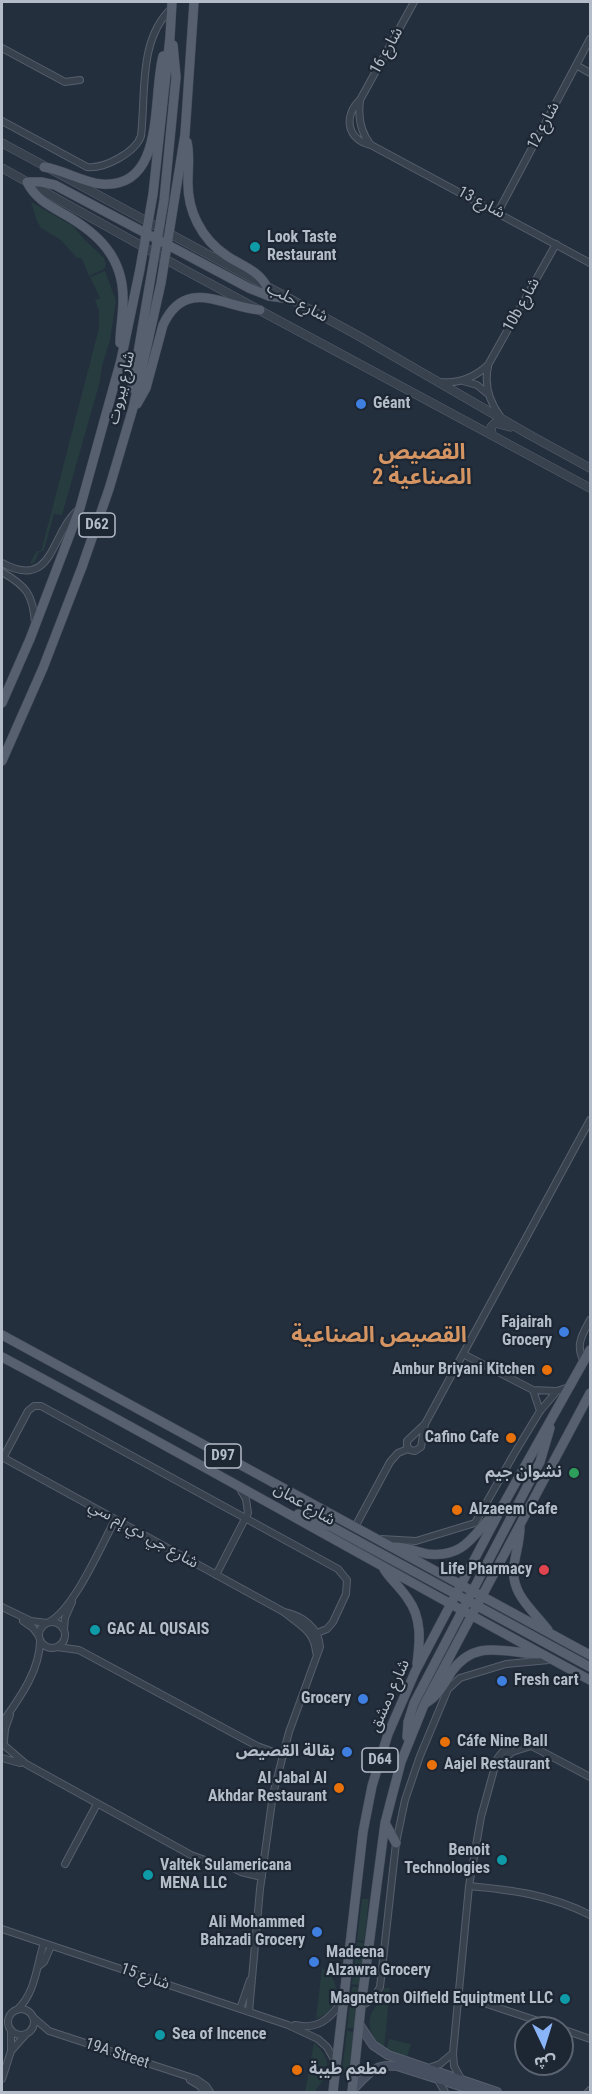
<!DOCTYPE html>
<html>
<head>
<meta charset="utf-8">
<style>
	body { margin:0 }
	#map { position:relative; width:592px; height:2094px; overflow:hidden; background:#242f3e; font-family:"Roboto Condensed","Noto Sans Arabic",sans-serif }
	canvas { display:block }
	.frame { position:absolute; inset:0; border:3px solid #b4bcc9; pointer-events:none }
	.north { position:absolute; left:514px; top:2016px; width:60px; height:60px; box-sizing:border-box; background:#1d2633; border:2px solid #59626f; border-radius:50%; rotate:176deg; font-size:16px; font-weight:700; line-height:24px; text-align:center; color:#b4bcc9 }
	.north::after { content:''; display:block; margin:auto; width:21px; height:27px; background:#8ab4f8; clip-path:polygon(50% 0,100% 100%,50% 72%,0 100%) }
</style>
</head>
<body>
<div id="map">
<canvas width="592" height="2094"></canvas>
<div class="frame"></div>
<div class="north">ش</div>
</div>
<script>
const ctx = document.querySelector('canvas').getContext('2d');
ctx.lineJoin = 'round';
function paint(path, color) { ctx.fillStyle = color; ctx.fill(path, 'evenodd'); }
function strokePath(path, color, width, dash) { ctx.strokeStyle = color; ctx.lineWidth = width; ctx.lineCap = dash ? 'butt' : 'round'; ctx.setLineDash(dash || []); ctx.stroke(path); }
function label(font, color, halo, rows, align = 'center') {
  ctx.font = font + ' "Roboto Condensed","Noto Sans Arabic",sans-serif'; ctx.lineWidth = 4.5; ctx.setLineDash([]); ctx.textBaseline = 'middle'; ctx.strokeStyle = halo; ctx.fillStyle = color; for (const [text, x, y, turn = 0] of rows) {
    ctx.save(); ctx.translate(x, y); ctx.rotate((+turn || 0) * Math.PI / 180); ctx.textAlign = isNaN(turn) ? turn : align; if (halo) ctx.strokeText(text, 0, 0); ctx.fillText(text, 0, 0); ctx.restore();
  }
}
paint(new Path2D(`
	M31,202L73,226L85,240L104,258L106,265L104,269L89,276L82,259L76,257L61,240L41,228L37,221Z
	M105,271L116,301L110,340L102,366L100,381L62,515L54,514L44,550L38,553L36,560L32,564L30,563L37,551H41L42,548L99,328V311L95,300L100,298L90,277Z
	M362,1899H369L364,1941L357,1940Z
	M357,1942L364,1943L359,1985L352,1984Z
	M322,1968C344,1982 340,2010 316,2019Z
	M352,1987H359L354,2028H347Z
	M384,1988H390L384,2049C373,2040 364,2023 374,2009C379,2001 383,1998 384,1988Z
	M347,2031L355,2032L349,2073L342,2071Z
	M389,2039L411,2044L407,2057L386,2052Z
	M314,2043C334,2060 329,2075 314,2092H305Z`), '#263c3f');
const minor = new Path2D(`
	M414,2L360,100C343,116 347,140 371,145L590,263
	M2,48L65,82L80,80
	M576,65L590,73
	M360,101C358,117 360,132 371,145
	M2,121L87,167C104,169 135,153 141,136C146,94 138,39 172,8
	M498,212L590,39
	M488,367C484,385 489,401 500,416
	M463,381L477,385L488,394
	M440,382C459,384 474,378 488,365L556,244
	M2,563C54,591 50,534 78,510
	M2,572C26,586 33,594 35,623
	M463,1354L533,1390L556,1391
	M584,1362C575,1345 582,1335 590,1320
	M533,1390L540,1411
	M425,1424L590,1120
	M425,1424L421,1447L415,1451L410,1450L407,1446V1441Z
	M2,1457L284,1612C299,1625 314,1630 316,1652
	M3,1458L28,1411L34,1406H41L338,1569L347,1580L346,1594L333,1622L327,1629L317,1633
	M355,1527L390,1462L398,1453L408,1449
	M381,1539L416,1541L475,1523L514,1454L540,1411L557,1391L569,1387
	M216,1575L248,1513L246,1499L240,1489
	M2,1607L31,1621L47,1623
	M23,1621L33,1628L39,1636
	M49,1622C74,1609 101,1546 115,1520
	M39 1635a13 13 0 1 1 26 0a13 13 0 1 1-26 0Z
	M64,1629L65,1618L72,1602
	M57,1647L79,1650L257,1746L282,1755
	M2,1723C18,1700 40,1671 40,1641
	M4,1741L5,1729L10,1715
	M5,1746L26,1764L191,1855L222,1866L262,1870
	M2,1758L20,1763
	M497,1766L512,1752L531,1746
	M65,1864L97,1804
	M233,1868L241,1872L262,1877
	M469,1886C513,1890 551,1895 590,1915
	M2,1929L288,2025L318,2039L327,2047L336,2063
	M39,1966L44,1962L51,1946
	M460,1995L559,2028
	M361,2006L373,1999L380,1987L396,1843L405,1800L420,1756L448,1689L460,1678L506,1664L549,1660
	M8 2022a13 13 0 1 1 26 0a13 13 0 1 1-26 0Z
	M240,2009L250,1980
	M17,2010C36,1992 36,1967 44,1943
	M249,2012L260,1889L273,1794L289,1732L320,1647C319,1627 302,1616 284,1612
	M34,2018L49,2031L196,2079L206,2086L210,2092
	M295,2025C318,2030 330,2019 342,2001
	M562,2029L590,2039
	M11,2051L26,2034
	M429,2068L440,2064L453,2053
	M2,2079L11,2051V2030
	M461,2079L454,2066L453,2053L469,1886L481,1817L497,1759C505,1747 513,1743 526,1743L590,1777
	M190,2080L200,2086L204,2092
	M438,2080L445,2092
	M588,2092L590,2090`);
const tertiary = new Path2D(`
	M2,143L357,335L528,434L590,468
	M2,168L183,269L590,488
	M492,434L491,427L495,423L510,427`);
const secondary = new Path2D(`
	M359,2024L373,2045L388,2055L497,2092
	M353,2089C369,2073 374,2064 397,2066L479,2092`);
const primary = new Path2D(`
	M187,142C190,155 188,167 188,180C187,210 201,239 227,256C242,266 258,270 267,287
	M44,167C64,170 84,183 102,184C166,189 152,97 163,56
	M120,343C120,329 123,315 123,301C124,258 99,234 64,214C48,205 35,198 27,182H41L55,185L249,288L269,296L290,299
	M132,388L164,200L176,77L173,45
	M137,404L146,388L163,325C186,276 223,307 260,310
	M2,703L30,639L80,508L121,360L140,269L153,194L170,37L172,2
	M2,761L43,668L82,567L109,489L133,408L161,283L185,134L194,2
	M2,1335L590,1655
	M2,1357C199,1462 393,1574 590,1680
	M298,1514L332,1527L590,1667
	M520,1527C520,1540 516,1552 514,1565C510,1594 532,1609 548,1630
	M395,1547C407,1547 417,1552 428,1554C468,1558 474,1531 498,1510
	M384,1569C391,1580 401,1588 408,1599C422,1618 420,1641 417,1664
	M426,1703C439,1695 444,1684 452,1671C476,1638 505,1653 538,1654
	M407,1737L408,1722L414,1703L540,1462L550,1428
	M385,1823L396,1843
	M333,2092L363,1832L372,1786L388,1734L415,1672L502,1507L590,1350
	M352,2092L361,2006L385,1823L401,1762L424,1705L590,1393`);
strokePath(minor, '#565f6c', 8);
strokePath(tertiary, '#565f6c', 9);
strokePath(secondary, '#565f6c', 10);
strokePath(primary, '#414a57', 10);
strokePath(minor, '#38414e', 6);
strokePath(tertiary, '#38414e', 8);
strokePath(secondary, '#465061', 8);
strokePath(primary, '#56606e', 9);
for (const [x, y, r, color] of [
	[255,247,6,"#0f9aa8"],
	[361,404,6,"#3f7fe0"],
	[564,1332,6,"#3f7fe0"],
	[547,1370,6,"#e8710a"],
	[511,1438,6,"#e8710a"],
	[574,1473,6,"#2e9e5b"],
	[457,1510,6,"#e8710a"],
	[544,1570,6,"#e0444e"],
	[95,1630,6,"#0f9aa8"],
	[502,1681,6,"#3f7fe0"],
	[363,1699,6,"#3f7fe0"],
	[445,1742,6,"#e8710a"],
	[347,1752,6,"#3f7fe0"],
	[432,1765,6,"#e8710a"],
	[339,1788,6,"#e8710a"],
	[502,1860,6,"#0f9aa8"],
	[148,1875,6,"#0f9aa8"],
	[317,1932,6,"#3f7fe0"],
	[314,1962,6,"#3f7fe0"],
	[565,1999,6,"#0f9aa8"],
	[160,2035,6,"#0f9aa8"],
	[297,2070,6,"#e8710a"]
]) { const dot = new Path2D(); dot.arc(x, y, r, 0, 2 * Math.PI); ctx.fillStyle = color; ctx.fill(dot); strokePath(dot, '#1d2633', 2); }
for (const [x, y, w] of [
	[97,525,36],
	[223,1456,36],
	[380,1760,36]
]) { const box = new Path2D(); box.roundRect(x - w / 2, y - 12, w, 24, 4.5); ctx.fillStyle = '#1d2633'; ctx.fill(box); strokePath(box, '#b4bcc9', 1.5); }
label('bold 15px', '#b4bcc9', null, [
	["D62",97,525],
	["D97",223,1456],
	["D64",380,1760]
]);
label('16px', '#b4bcc9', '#1d2633', [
	["شارع 16",387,51,-61],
	["شارع 12",544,126,-62],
	["شارع 13",481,203,28],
	["شارع حلب",297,303,28],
	["10b شارع",522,305,-61],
	["شارع بيروت",122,388,-77],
	["شارع عمان",304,1505,30],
	["شارع جي دي إم سي",143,1535,29],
	["شارع دمشق",390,1696,-66],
	["شارع 15",145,1977,19],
	["19A Street",117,2054,18]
]);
label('bold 16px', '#b4bcc9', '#1d2633', [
	["Look Taste",267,238],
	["Restaurant",267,256],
	["Géant",373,404],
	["Fajairah",552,1323,"right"],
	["Grocery",552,1341,"right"],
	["Ambur Briyani Kitchen",535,1370,"right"],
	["Cafino Cafe",499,1438,"right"],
	["نشوان جيم",562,1473,"right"],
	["Alzaeem Cafe",469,1510],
	["Life Pharmacy",532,1570,"right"],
	["GAC AL QUSAIS",107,1630],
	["Fresh cart",514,1681],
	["Grocery",351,1699,"right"],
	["Cáfe Nine Ball",457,1742],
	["بقالة القصيص",335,1752,"right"],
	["Aajel Restaurant",444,1765],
	["Al Jabal Al",327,1779,"right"],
	["Akhdar Restaurant",327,1797,"right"],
	["Benoit",490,1851,"right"],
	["Technologies",490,1869,"right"],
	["Valtek Sulamericana",160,1866],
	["MENA LLC",160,1884],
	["Ali Mohammed",305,1923,"right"],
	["Bahzadi Grocery",305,1941,"right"],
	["Madeena",326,1953],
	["Alzawra Grocery",326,1971],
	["Magnetron Oilfield Equiptment LLC",553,1999,"right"],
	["Sea of Incence",172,2035],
	["مطعم طيبة",309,2070]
], 'left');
label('bold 22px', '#d59563', '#1d2633', [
	["القصيص",422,453],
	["الصناعية 2",422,478],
	["القصيص الصناعية",379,1336]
]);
</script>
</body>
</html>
